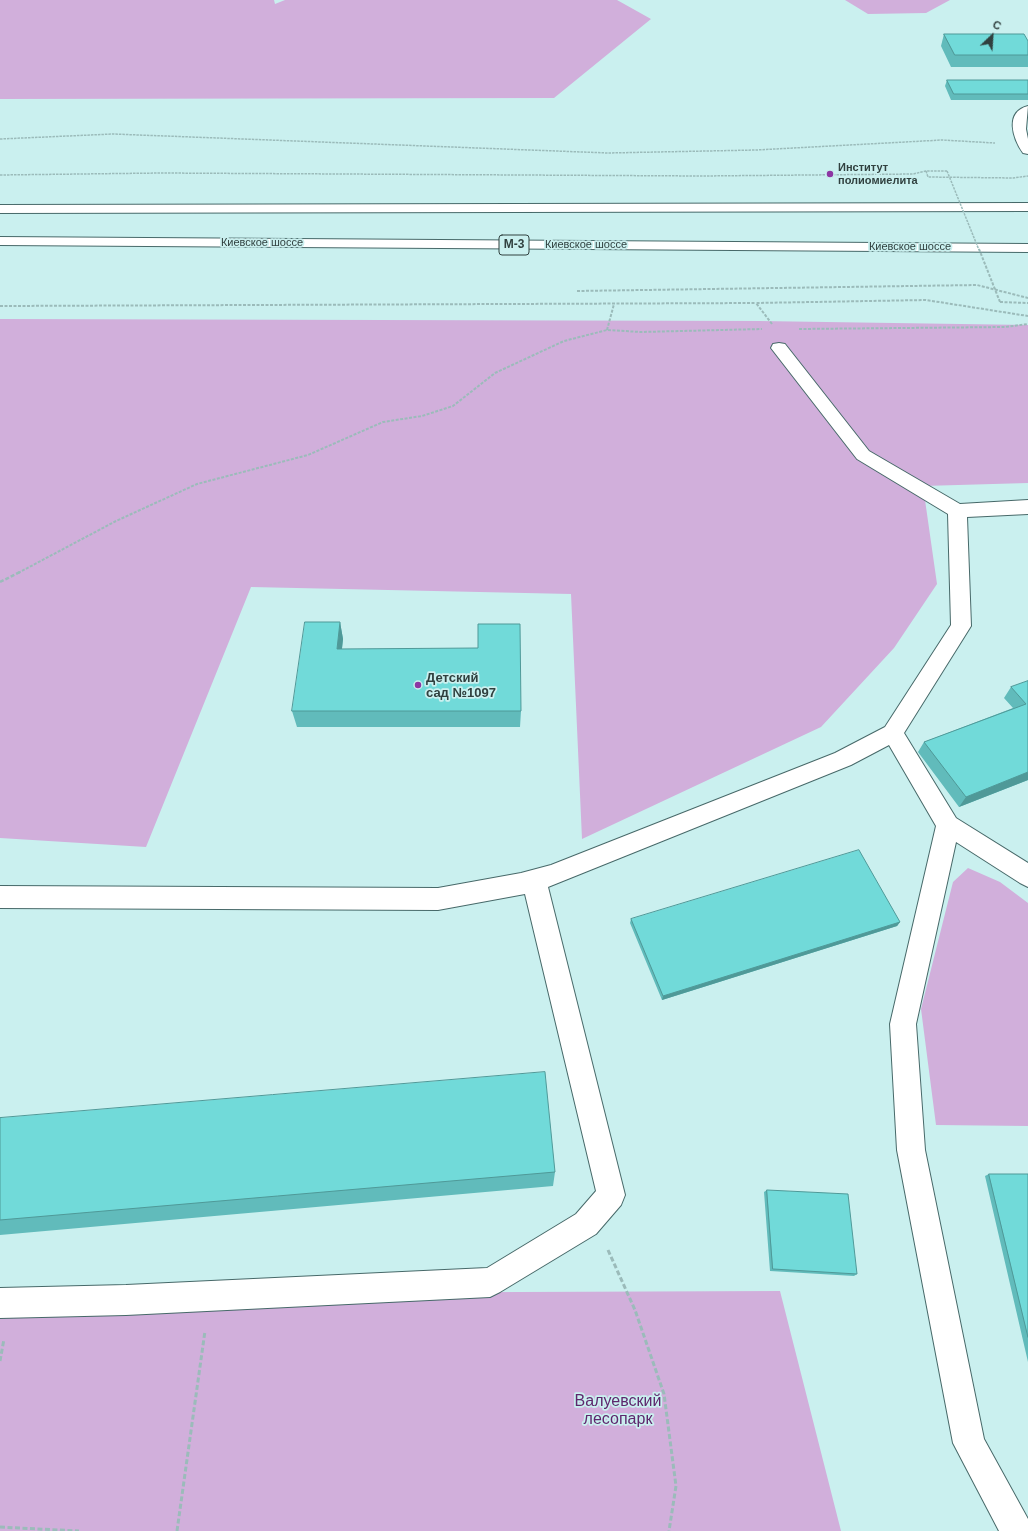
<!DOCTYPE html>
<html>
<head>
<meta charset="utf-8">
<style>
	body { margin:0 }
	#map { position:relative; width:1028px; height:1531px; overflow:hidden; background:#caf0ef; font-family:Helvetica,sans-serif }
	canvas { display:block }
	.north { position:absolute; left:972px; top:16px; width:40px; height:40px; -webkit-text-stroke:3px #caf0ef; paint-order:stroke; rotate:25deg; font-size:11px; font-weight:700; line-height:16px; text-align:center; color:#30403f }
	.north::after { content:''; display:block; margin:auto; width:14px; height:18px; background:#30403f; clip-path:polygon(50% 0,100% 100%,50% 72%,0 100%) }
</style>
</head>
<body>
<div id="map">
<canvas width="1028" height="1531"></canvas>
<div class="north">С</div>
</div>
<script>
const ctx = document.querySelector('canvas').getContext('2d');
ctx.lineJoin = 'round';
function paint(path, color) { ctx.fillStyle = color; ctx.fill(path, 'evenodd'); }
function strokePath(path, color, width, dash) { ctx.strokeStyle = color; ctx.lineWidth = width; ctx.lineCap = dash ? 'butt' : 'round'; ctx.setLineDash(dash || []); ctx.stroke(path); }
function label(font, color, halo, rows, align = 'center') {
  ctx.font = font + ' Helvetica,sans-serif'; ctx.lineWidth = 3.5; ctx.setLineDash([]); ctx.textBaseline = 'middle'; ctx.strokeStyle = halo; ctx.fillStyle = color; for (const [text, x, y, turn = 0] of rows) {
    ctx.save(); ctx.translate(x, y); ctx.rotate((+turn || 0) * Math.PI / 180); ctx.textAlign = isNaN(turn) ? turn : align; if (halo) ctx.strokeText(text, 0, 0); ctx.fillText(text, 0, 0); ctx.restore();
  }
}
paint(new Path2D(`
	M0,0H274L275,4L285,0H617L651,19L554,98L0,99Z
	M845,0H950L926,13L868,14Z
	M0,319L759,321L1028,325V483L923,486L937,584L894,648L821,727L582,839L571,594L251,587L146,847L0,838Z
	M968,868L1000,882L1028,903V1126L936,1125L921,1009L953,882Z
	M780,1291L841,1531H0V1294Z`), '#d1afdb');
const minor = new Path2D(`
	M1028,106L1026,129L1028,139V154L1023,153C1013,139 1004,112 1028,106Z
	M779,343L785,344L869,451L960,504L1028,500V514L967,517L971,626L904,733L956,818L1028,863V887L1020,883L956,842L916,1024L925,1150L984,1439L1028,1519V1531H999L953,1443L897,1150L890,1024L936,826L889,745L851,765L548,887L625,1195L621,1205L596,1234L500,1292L490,1297L126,1315L0,1318V1288L126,1285L487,1268L576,1214L596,1191L525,894L438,910L0,908V886L438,888L521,873L551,865L835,753L885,727L951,625L948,514L857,459L771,348L773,344Z`);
const highway = new Path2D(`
	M1028,203V211L0,213V205Z
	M0,237L1028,244V252L0,245Z`);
strokePath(minor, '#476969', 2);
strokePath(highway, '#476969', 2);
strokePath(new Path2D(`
	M0,139L113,134L608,153L756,150L942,140L995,143
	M926,171L928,177L1013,178L1028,176
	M0,175L161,173L701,176L913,174L926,171H947`), '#9bbbba', 1.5, [2.5, 1]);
strokePath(new Path2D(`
	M577,291L977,285L1028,298
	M1000,302L1028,303
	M0,306L756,303
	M772,324L756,303L926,300L1028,316
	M799,329L1005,327L1028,324
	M607,330L614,304
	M18,573L116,521L197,484L308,455L383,422L422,416L453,406L495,373L564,341L607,330L641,332L762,329`), '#9bbbba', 2, [3, 1.5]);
strokePath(new Path2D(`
	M0,582L20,572`), '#9bbbba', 2.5, [4, 2]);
strokePath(new Path2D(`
	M608,1250L635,1310L664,1394L676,1486L669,1531
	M0,1361L4,1339
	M0,1527L79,1531
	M177,1531L205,1331`), '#9bbbba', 3, [5, 2.5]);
paint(minor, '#fff');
paint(highway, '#fff');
strokePath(new Path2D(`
	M947,171L979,250`), '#9bbbba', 1.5, [2.5, 1]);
strokePath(new Path2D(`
	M979,249L1000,302`), '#9bbbba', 2, [3, 1.5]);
paint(new Path2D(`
	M944,34L1028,41V67H951L941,46Z
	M947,80H1028V100H951L945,86Z
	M340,622L343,639L342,649L521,711L520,727H297L292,711Z
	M1028,681V780L959,807L918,752L924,742L1013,708L1004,698L1011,687Z
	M631,919L900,922L897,926L662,1000L630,923Z
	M0,1118L555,1172L553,1186L0,1235Z
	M989,1174H1028V1362L985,1176Z
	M767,1190L857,1274L854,1276L770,1271L764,1192Z`), '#61bbbb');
paint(new Path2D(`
	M340,622L343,639L340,665L337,649Z
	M1028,772V780L959,807L966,797Z
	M900,922L897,926L662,1000L663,996Z`), '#4f9998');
const building = new Path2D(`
	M944,34H1024L1028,41V55H955Z
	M947,80H1028V94H954Z
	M305,622H340L337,649L478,648V624H520L521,711H292Z
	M1028,681V772L966,797L924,742L1026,704L1011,687Z
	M859,850L900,922L663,996L631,919Z
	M545,1072L555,1172L0,1220V1118Z
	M989,1174H1028V1337Z
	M767,1190L848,1194L857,1274L773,1269Z`);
paint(building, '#71dad9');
strokePath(building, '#4f9998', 1);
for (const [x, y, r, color] of [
	[830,174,4,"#8c36a3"],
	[418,685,4,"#8c36a3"]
]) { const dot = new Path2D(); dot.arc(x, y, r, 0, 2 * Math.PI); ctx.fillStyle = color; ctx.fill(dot); strokePath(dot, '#caf0ef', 1.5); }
label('bold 11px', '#30403f', '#caf0ef', [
	["Институт",838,168],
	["полиомиелита",838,181]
], 'left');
label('11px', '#30403f', '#caf0ef', [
	["Киевское шоссе",262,243],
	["Киевское шоссе",586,245],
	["Киевское шоссе",910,247]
]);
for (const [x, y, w] of [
	[514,245,30]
]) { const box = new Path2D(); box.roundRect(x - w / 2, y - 10, w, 20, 3); ctx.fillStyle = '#caf0ef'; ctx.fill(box); strokePath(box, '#30403f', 1); }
label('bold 12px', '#30403f', null, [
	["М-3",514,245]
]);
label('bold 13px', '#30403f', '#caf0ef', [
	["Детский",426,678],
	["сад №1097",426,693]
], 'left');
label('16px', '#5e266d', '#caf0ef', [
	["Валуевский",618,1402],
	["лесопарк",618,1420]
]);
</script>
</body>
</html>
